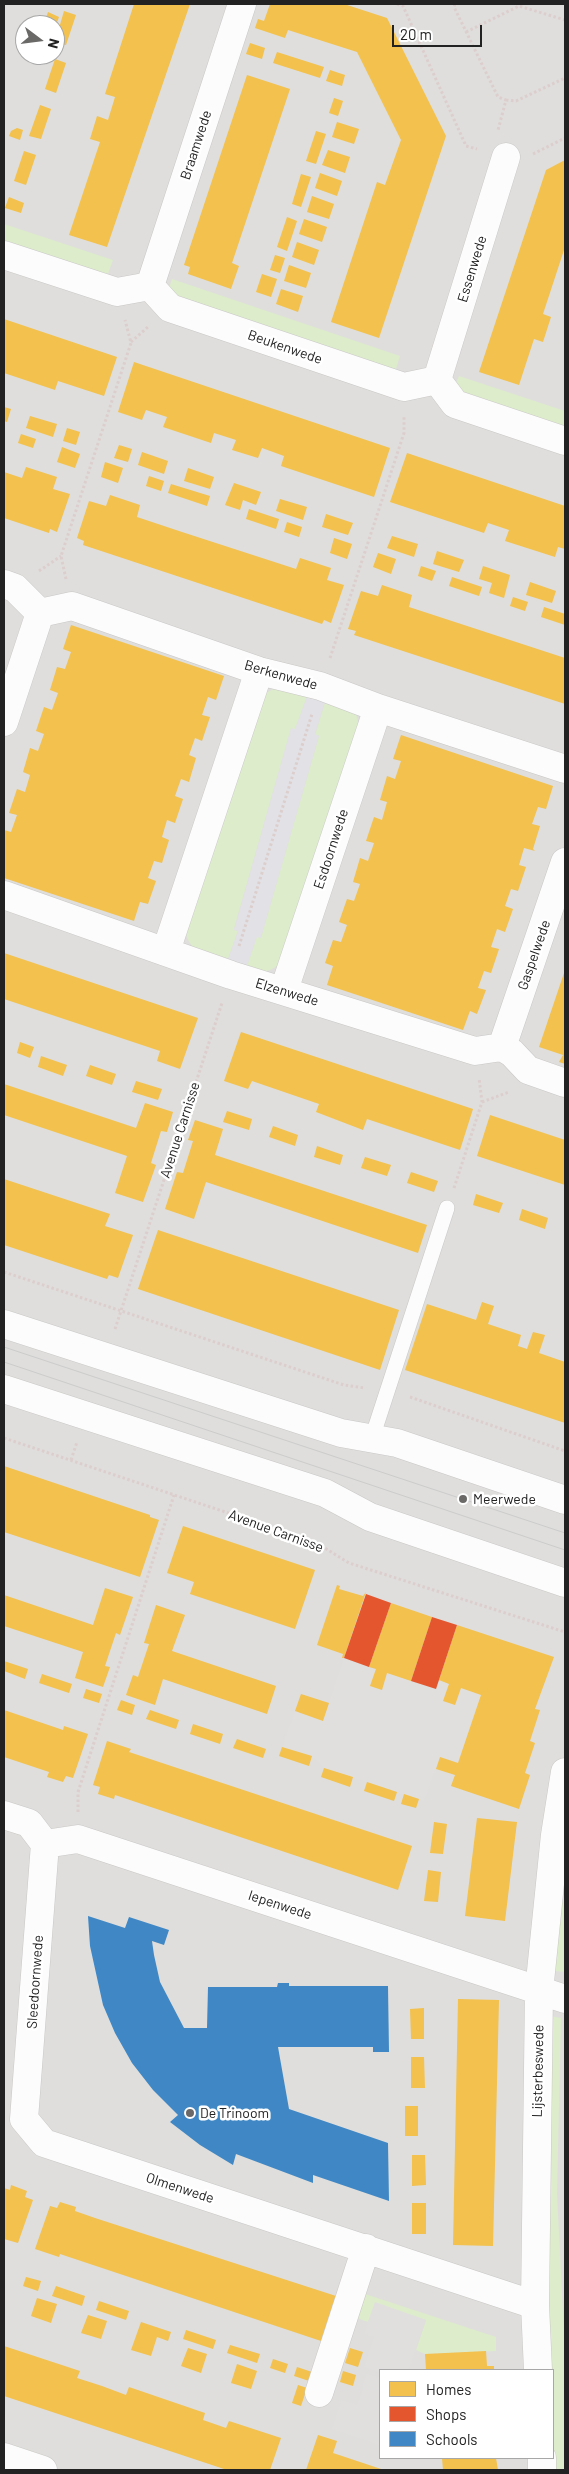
<!DOCTYPE html>
<html>
<head>
<meta charset="utf-8">
<style>
	body { margin:0 }
	#map { position:relative; width:569px; height:2474px; overflow:hidden; background:#f0eeeb; font-family:Barlow,sans-serif }
	canvas { display:block }
	.frame { position:absolute; inset:0; border:5px solid #222; pointer-events:none }
	.legend { position:absolute; left:379px; top:2369px; width:175px; height:90px; box-sizing:border-box; background:#fff; border:1px solid #a7a7a7; margin:0; padding:6px 9px; list-style:none; font-size:15px; color:#222 }
	.legend li { display:flex; align-items:center; gap:10px; height:25px }
	.legend b { width:25px; border:1px solid #a7a7a7 }
	.north { position:absolute; left:15px; top:15px; width:50px; height:50px; box-sizing:border-box; background:#fff; border:1px solid #a7a7a7; border-radius:50%; rotate:105deg; font-size:14px; font-weight:700; line-height:20px; text-align:center; color:#222 }
	.north::after { content:''; display:block; margin:auto; width:18px; height:22px; background:#6a6968; clip-path:polygon(50% 0,100% 100%,50% 72%,0 100%) }
	.scale { position:absolute; left:392px; top:25px; width:90px; height:22px; box-sizing:border-box; border:2px solid #222; border-top:0; padding-left:6px; font-size:15px; line-height:18px; white-space:nowrap; color:#222; -webkit-text-stroke:4px #fff; paint-order:stroke }
</style>
</head>
<body>
<div id="map">
<canvas width="569" height="2474"></canvas>
<div class="frame"></div>
<ul class="legend">
<li><b style="height:14px;background:#f2c14e"></b>Homes</li>
<li><b style="height:14px;background:#e4572e"></b>Shops</li>
<li><b style="height:14px;background:#3f88c5"></b>Schools</li>
</ul>
<div class="north">N</div>
<div class="scale">20 m</div>
</div>
<script>
const ctx = document.querySelector('canvas').getContext('2d');
ctx.lineJoin = 'round';
function paint(path, color) { ctx.fillStyle = color; ctx.fill(path, 'evenodd'); }
function strokePath(path, color, width, dash) { ctx.strokeStyle = color; ctx.lineWidth = width; ctx.lineCap = dash ? 'butt' : 'round'; ctx.setLineDash(dash || []); ctx.stroke(path); }
function label(font, color, halo, rows, align = 'center') {
  ctx.font = font + ' Barlow,sans-serif'; ctx.lineWidth = 5; ctx.setLineDash([]); ctx.textBaseline = 'middle'; ctx.strokeStyle = halo; ctx.fillStyle = color; for (const [text, x, y, turn = 0] of rows) {
    ctx.save(); ctx.translate(x, y); ctx.rotate((+turn || 0) * Math.PI / 180); ctx.textAlign = isNaN(turn) ? turn : align; if (halo) ctx.strokeText(text, 0, 0); ctx.fillText(text, 0, 0); ctx.restore();
  }
}
paint(new Path2D(`
	M4,4H565V2470H4ZM25,25H55V55H25ZM380,2370H553V2458H380Z`), '#dfdedc');
paint(new Path2D(`
	M4,224L113,260L106,279L4,245Z
	M172,279L400,356L394,375L178,302L168,291Z
	M459,376L565,411V432L461,398L454,387Z
	M277,687L308,694L295,730L291,729L234,929L238,931L227,962C210,956 191,954 186,934L266,693Z
	M326,699L356,713L359,726L279,964C269,974 259,972 246,969L257,936L261,937L319,736L315,735Z
	M565,1854V1972L554,1971Z
	M550,2016L561,2018L557,2193L565,2355V2470H552L553,2370H549L547,2309Z
	M362,2293L496,2337V2351L425,2354L416,2350L426,2320L375,2303L368,2322L354,2317Z`), '#ddeccb');
paint(new Path2D(`
	M344,1658L376,1669L370,1686L381,1690L387,1673L436,1689L440,1680L449,1684L443,1701L455,1705L461,1688L481,1695L458,1763L440,1758L424,1801L324,1768L312,1756L282,1747L295,1711L323,1721Z
	M375,2302L426,2320L409,2370H380V2372L364,2367L374,2337L364,2333Z
	M367,2374L380,2378V2445L332,2429L341,2400L357,2405Z`), '#e0dfde');
paint(new Path2D(`
	M308,694L326,699L315,734L319,736L261,938L257,937L246,969L227,962L238,931L234,930L291,728L295,729Z`), '#e2e1e5');
paint(new Path2D(`
	M134,4H190L107,247L69,235L100,142L90,139L97,116L108,120L115,97L105,94Z
	M270,4H344L387,18L446,136L379,338L331,322L377,182L385,185L401,140L357,52L288,30L285,38L255,28L258,19L264,21Z
	M64,11L76,15L66,45L55,42Z
	M48,12L59,17L56,25L44,24Z
	M250,43L265,48L262,59L246,54Z
	M277,52L324,67L320,78L273,63Z
	M55,59L66,63L56,93L45,89Z
	M330,70L345,75L342,86L326,81Z
	M247,75L290,89L232,263L239,266L231,289L188,274L190,267L184,265Z
	M334,98L343,101L338,116L329,113Z
	M40,105L51,109L41,139L29,136Z
	M337,122L359,129L354,144L332,137Z
	M17,128L23,130L20,140L9,136L11,131Z
	M316,131L326,134L316,164L306,161Z
	M328,150L350,157L345,173L322,165Z
	M24,151L36,155L26,185L14,181Z
	M565,160V247L543,314L551,317L543,342L534,339L519,385L479,372L546,170Z
	M320,173L342,181L337,196L315,188Z
	M301,174L311,177L301,207L292,204Z
	M312,196L334,204L329,219L307,212Z
	M9,197L24,203L21,213L5,208Z
	M287,217L297,221L287,251L277,247Z
	M304,219L327,227L322,242L299,234Z
	M297,242L319,250L314,265L292,257Z
	M275,255L285,258L280,273L270,270Z
	M289,265L311,273L306,288L284,281Z
	M262,274L277,279L271,297L256,292Z
	M281,289L303,296L298,312L276,304Z
	M4,319L117,357L104,396L58,381L55,390L4,373Z
	M134,362L390,448L374,497L281,466L284,456L262,448L258,458L232,450L236,440L214,433L211,443L163,427L167,417L146,410L142,420L118,412Z
	M4,407L11,409L7,422L4,421Z
	M30,416L57,424L53,437L26,428Z
	M67,428L80,432L76,445L63,441Z
	M21,434L36,439L33,448L18,443Z
	M119,445L132,449L128,462L114,458Z
	M62,447L80,454L75,468L57,462Z
	M142,452L168,461L164,474L138,465Z
	M407,453L565,506V549L558,547L555,557L505,541L509,530L488,523L484,533L390,502Z
	M105,462L123,468L118,483L101,477Z
	M26,467L57,477L53,489L70,494L57,532L50,529L49,533L4,518V472L22,478Z
	M188,468L214,477L210,489L184,481Z
	M149,476L164,481L161,491L146,486Z
	M234,483L261,492L256,505L243,500L240,510L225,505Z
	M171,484L210,496L207,506L168,493Z
	M110,495L140,505L137,517L182,532L296,569L300,558L331,568L327,580L344,585L331,623L324,620L322,624L83,545L84,541L77,538L89,501L106,506Z
	M280,499L307,507L303,520L276,511Z
	M249,509L279,519L276,529L246,519Z
	M326,514L353,523L348,535L322,527Z
	M287,522L302,527L299,537L284,532Z
	M392,536L418,544L414,557L387,548Z
	M334,538L352,544L347,559L330,553Z
	M437,551L464,560L459,572L433,564Z
	M378,553L396,559L391,574L373,567Z
	M421,566L436,571L432,581L418,576Z
	M483,566L510,575L504,598L489,593L492,583L479,579Z
	M452,577L482,587L479,596L449,586Z
	M530,582L556,591L552,603L526,595Z
	M382,585L412,595L409,607L565,658V704L354,635L356,631L348,629L361,591L378,596Z
	M513,597L528,602L525,611L510,606Z
	M544,607L565,614V625L541,617Z
	M71,625L224,676L216,700L208,697L202,715L210,717L202,741L195,738L189,755L196,758L189,782L181,779L175,796L183,799L175,823L167,820L162,837L169,840L162,863L154,861L148,878L156,881L148,904L140,902L134,921L4,878V830L11,832L17,815L9,813L17,789L25,792L30,775L23,772L30,748L38,751L44,734L36,731L44,707L52,710L58,693L50,690L57,667L65,669L71,652L63,649Z
	M401,735L553,786L546,809L538,807L532,824L540,826L533,849L535,851L524,848L519,865L526,867L518,891L511,889L505,906L513,909L505,932L497,929L491,947L499,949L491,973L484,971L478,988L486,990L477,1014L470,1011L463,1030L327,985L333,966L325,963L333,940L341,942L347,925L339,922L347,899L354,901L360,884L353,882L360,858L368,861L374,843L366,841L374,817L382,820L387,802L380,800L387,776L395,779L401,761L393,759Z
	M4,953L198,1018L180,1069L157,1061L160,1051L4,999Z
	M565,970V1064L559,1062L563,1055L539,1047Z
	M241,1032L473,1109L460,1150L367,1119L363,1130L316,1112L319,1104L252,1081L248,1089L224,1081Z
	M20,1042L34,1047L30,1058L17,1053Z
	M41,1056L67,1065L63,1076L38,1067Z
	M90,1065L116,1074L112,1085L86,1076Z
	M136,1081L162,1089L158,1100L132,1092Z
	M4,1084L136,1128L145,1103L173,1112L167,1132L161,1131L151,1163L156,1165L143,1202L115,1193L127,1156L4,1115Z
	M227,1111L252,1119L249,1130L223,1122Z
	M490,1115L565,1140V1185L477,1156Z
	M195,1120L223,1129L215,1155L427,1225L418,1253L206,1182L194,1219L165,1209L177,1172L183,1173L193,1141L188,1140Z
	M273,1126L298,1135L295,1146L269,1137Z
	M317,1146L343,1155L340,1165L314,1157Z
	M365,1157L391,1165L387,1176L361,1168Z
	M411,1172L438,1181L434,1192L407,1183Z
	M4,1179L110,1214L105,1226L133,1235L118,1278L109,1275L107,1279L4,1245Z
	M476,1194L503,1203L499,1213L473,1205Z
	M522,1209L548,1218L545,1229L519,1220Z
	M158,1230L399,1310L380,1370L138,1289Z
	M482,1302L494,1306L488,1324L521,1335L518,1346L527,1349L533,1332L545,1335L539,1353L565,1362V1423L405,1370L427,1304L476,1320Z
	M4,1466L150,1515V1517L159,1520L140,1577L4,1532Z
	M183,1526L315,1570L295,1629L190,1594L194,1582L167,1573Z
	M337,1585L340,1586L339,1589L363,1596L366,1592L344,1658H342L343,1654L317,1645Z
	M105,1588L133,1597L120,1635L116,1633L105,1666L110,1667L103,1687L75,1678L83,1652L4,1626V1595L93,1625Z
	M391,1603L432,1617L411,1681L387,1673L382,1690L370,1686L376,1669L369,1667Z
	M156,1605L185,1615L172,1651L276,1686L267,1714L163,1679L155,1705L126,1695L133,1675L138,1677L149,1644L144,1643Z
	M457,1625L554,1657L535,1709L540,1710L530,1741L535,1743L525,1773L530,1775L519,1809L451,1786L455,1775L436,1769L440,1757L458,1763L481,1695L461,1688L455,1705L443,1701L449,1684L439,1680Z
	M4,1661L28,1669L25,1679L4,1671Z
	M42,1674L72,1684L69,1693L39,1683Z
	M86,1689L102,1694L99,1703L83,1698Z
	M301,1694L329,1703L323,1721L295,1711Z
	M121,1700L135,1705L132,1715L117,1710Z
	M4,1710L63,1730L64,1726L88,1734L73,1778L66,1776L63,1782L47,1777L49,1772L4,1757Z
	M150,1710L179,1720L176,1729L146,1719Z
	M193,1724L223,1734L220,1744L190,1734Z
	M237,1739L266,1749L263,1758L233,1748Z
	M107,1741L131,1749L129,1752L412,1846L398,1890L115,1795L114,1799L98,1794L100,1787L93,1785Z
	M282,1747L312,1756L309,1766L279,1756Z
	M324,1768L353,1777L350,1787L321,1777Z
	M367,1782L397,1792L394,1801L364,1791Z
	M404,1794L419,1799L416,1808L401,1804Z
	M477,1818L517,1822L505,1921L465,1916Z
	M434,1822L447,1824L443,1854L430,1853Z
	M428,1870L441,1872L438,1902L424,1901Z
	M458,1999L499,2000L493,2246L453,2245Z
	M424,2008V2039H411L410,2009Z
	M411,2057H424L425,2088H411Z
	M405,2106H418V2136H405Z
	M412,2155H425L426,2185L412,2186Z
	M11,2185L27,2191L25,2197L33,2200L18,2243L4,2239V2188L10,2190Z
	M60,2202L76,2207L75,2211L95,2218L336,2296L321,2341L60,2254L59,2257L35,2249L50,2206L57,2208Z
	M412,2203H426V2234H412Z
	M26,2277L41,2281L38,2291L23,2286Z
	M56,2286L85,2296L82,2306L52,2296Z
	M37,2298L57,2304L51,2323L31,2316Z
	M99,2301L129,2311L126,2320L96,2310Z
	M88,2315L107,2321L101,2339L81,2333Z
	M141,2322L171,2332L168,2341L157,2337L151,2356L131,2350Z
	M186,2330L216,2340L213,2349L183,2339Z
	M230,2345L260,2354L257,2363L227,2353Z
	M4,2346L80,2371L77,2378L102,2386L126,2395L129,2387L205,2413L203,2420L226,2428L229,2421L281,2438L270,2470H227L4,2396Z
	M188,2348L207,2354L201,2373L181,2366Z
	M350,2348L363,2352L358,2367L345,2363Z
	M486,2351L487,2366H494V2370H426L425,2354Z
	M273,2359L288,2364L285,2373L270,2368Z
	M237,2364L257,2371L251,2389L231,2383Z
	M297,2367L312,2372L309,2381L294,2376Z
	M343,2371L356,2375L353,2386L340,2382Z
	M298,2385L307,2388L301,2406L292,2403Z
	M318,2435L337,2441L333,2453L384,2470H306Z
	M442,2458H496L498,2470H443Z`), '#f2c14e');
paint(new Path2D(`
	M366,1594L391,1603L369,1667L344,1658Z
	M432,1617L457,1625L436,1689L411,1681Z`), '#e4572e');
paint(new Path2D(`
	M88,1916L125,1928L129,1917L169,1930L164,1945L152,1941L154,1955L160,1982L184,2028H207L208,1987H277L278,1983H289V1986H388L389,2052H373V2047H278L289,2109L388,2143L389,2201L313,2175V2183L236,2154L233,2165L200,2145L170,2122L178,2115L153,2090L132,2063L115,2033L103,2005L90,1946Z`), '#3f88c5');
const service = new Path2D(`
	M372,1438L447,1208`);
const minor = new Path2D(`
	M4,255L117,292L150,286L170,308L404,387L437,380L455,404L565,441
	M150,286L242,4
	M437,380L506,157
	M4,584L15,588L40,613L72,606L259,671L320,686L378,708L565,769
	M4,722L40,613
	M4,895L231,975L475,1051L502,1047L512,1053L528,1070L565,1083
	M166,951L259,671
	M284,990L378,708
	M502,1047L565,862
	M4,1324L341,1433L397,1443L565,1500
	M4,1389L325,1493L370,1517L565,1583
	M4,1815L29,1823L45,1844
	M45,1844L78,1839L565,1999
	M24,2119L44,2143L535,2305
	M24,2119L45,1844
	M538,2370L535,2305L539,1991L555,1835L565,1772
	M319,2393L366,2248
	M4,2457L43,2470
	M542,2458V2470`);
strokePath(service, '#c9c8c7', 16);
strokePath(minor, '#c9c8c7', 29);
strokePath(new Path2D(`
	M397,4L403,6L466,146L477,149
	M455,4L454,7L498,97L506,100L498,130
	M466,32L519,6L565,20
	M506,100L516,101L565,78
	M533,154L565,138
	M131,342L149,326
	M39,571L61,556
	M66,579L61,556L131,343L125,320
	M330,658L404,433V416
	M239,946L312,714
	M482,1102L509,1092
	M454,1188L482,1102L479,1078
	M4,1272L344,1385L365,1388
	M115,1329L222,1003
	M410,1397L565,1451
	M4,1438L315,1542L349,1563L565,1632
	M71,1460L77,1442
	M78,1812V1792L174,1495`), '#dccecd', 3, [2.5, 2.5]);
strokePath(service, '#fdfcfc', 15);
strokePath(minor, '#fdfcfc', 28);
strokePath(new Path2D(`
	M4,1347L565,1533
	M4,1362L565,1550`), '#ccc', 1);
for (const [x, y, r, color] of [
	[463,1499,5,"#6a6968"],
	[190,2113,5,"#6a6968"]
]) { const dot = new Path2D(); dot.arc(x, y, r, 0, 2 * Math.PI); ctx.fillStyle = color; ctx.fill(dot); strokePath(dot, '#fff', 2); }
label('14px', '#222', '#fff', [
	["Braamwede",196,145,-72],
	["Essenwede",472,269,-73],
	["Beukenwede",285,347,19],
	["Berkenwede",281,675,16],
	["Esdoornwede",331,849,-72],
	["Gaspelwede",534,955,-71],
	["Elzenwede",287,992,17],
	["Avenue Carnisse",180,1130,-72],
	["Avenue Carnisse",276,1531,20],
	["Iepenwede",280,1905,18],
	["Sleedoornwede",35,1982,-86],
	["Lijsterbeswede",538,2071,-89],
	["Olmenwede",180,2188,18]
]);
label('14px', '#222', '#fff', [
	["Meerwede",473,1499],
	["De Trinoom",200,2113]
], 'left');
</script>
</body>
</html>
